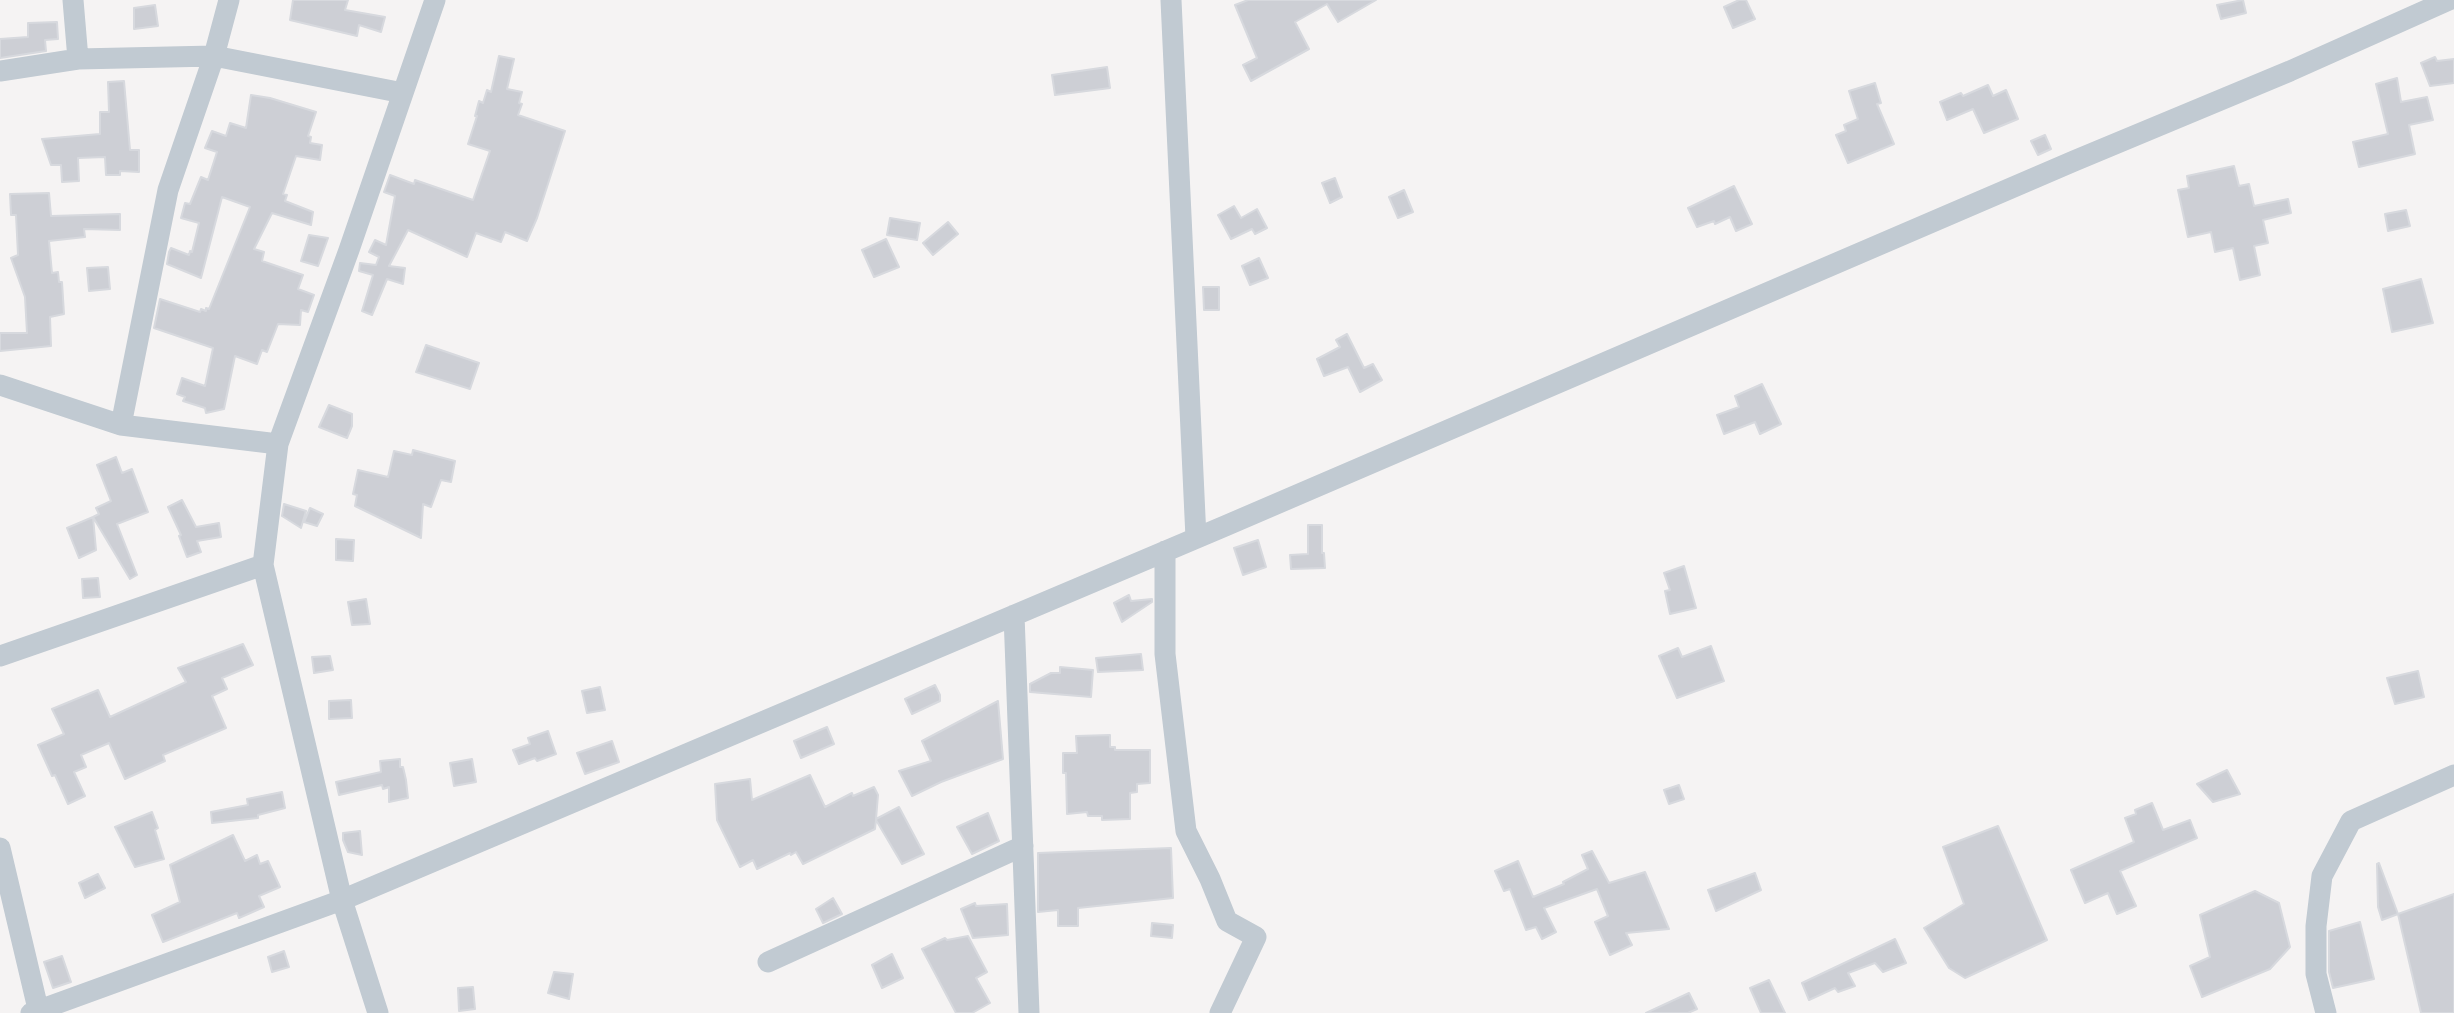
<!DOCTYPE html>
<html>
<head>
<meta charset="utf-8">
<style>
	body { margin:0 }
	canvas { display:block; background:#f5f3f3 }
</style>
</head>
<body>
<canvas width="2454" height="1013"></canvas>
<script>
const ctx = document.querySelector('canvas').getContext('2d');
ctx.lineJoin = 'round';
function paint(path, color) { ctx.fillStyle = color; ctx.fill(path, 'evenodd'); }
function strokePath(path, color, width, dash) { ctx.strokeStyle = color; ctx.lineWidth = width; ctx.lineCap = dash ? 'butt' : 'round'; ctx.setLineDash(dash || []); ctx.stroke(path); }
const building = new Path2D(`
	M293,0H348L345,10L385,17L381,32L359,25L357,36L290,20Z
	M1248,0H1376L1338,22L1327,4L1295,22L1309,49L1251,81L1243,65L1257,58L1235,5Z
	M1739,0H1746L1755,19L1733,28L1724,7Z
	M2243,0L2246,13L2221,19L2217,5Z
	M155,5L158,26L134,29V8Z
	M57,22L58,39L45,40L46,51L0,58V39L28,37V23Z
	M499,56L514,59L507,89L522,92L519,103L522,104L518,115L565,131L537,218L527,241L505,232L501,242L476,233L467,257L408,230L389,266L405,268L403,284L387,279L372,315L362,311L373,275L359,271L360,263L376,265L379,257L369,252L375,240L386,245L395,196L384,192L390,175L414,184L415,180L473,200L490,151L468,144L477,116H475L479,101L483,103L487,90L491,92Z
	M2435,57L2437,61L2454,59V83L2430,86L2421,63Z
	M1107,67L1110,88L1055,95L1052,75Z
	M2397,78L2401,102L2427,97L2433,120L2409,125L2415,154L2359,167L2353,142L2388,134L2376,84Z
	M124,81L130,150H139V172L120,171V175H106L105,157L78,158L79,181L62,182L61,165H51L42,139L100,134V112H109L108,82Z
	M1875,83L1881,103L1877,104L1894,144L1848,163L1836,135L1846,131L1844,125L1858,119L1849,91Z
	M1988,85L1993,96L2006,90L2018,119L1984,133L1973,109L1947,120L1940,102L1961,93L1963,96Z
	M251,95L270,98L316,112L308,136L311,137L310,143L322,145L320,160L296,156L283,194L287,195L285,201L313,212L311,225L272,213L254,249L264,252L262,261L303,275L298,289L314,295L308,312L301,310L300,325L278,324L267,352L262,350L257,364L235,356L224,409L206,413L205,408L183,401L185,397L177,394L182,378L205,386L213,348L154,328L160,299L200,312L201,309L206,311V308L209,309L250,207L222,197L201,278L167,264L169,252L171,248L189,255L190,251L192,252L199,223L181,218L185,203L190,204L201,177L208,180L217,152L205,148L212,131L226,136L230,123L246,128Z
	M2045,135L2051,149L2038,155L2031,141Z
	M2234,166L2239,186L2249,184L2254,206L2288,199L2291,213L2263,220L2268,243L2254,246L2260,275L2240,280L2233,248L2215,252L2211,232L2188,237L2178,190L2189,188L2187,176Z
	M1335,178L1342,197L1330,203L1322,183Z
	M1734,186L1752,224L1736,231L1730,217L1715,224L1714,221L1697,227L1688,208Z
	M1404,190L1413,212L1398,218L1389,197Z
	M49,193L51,216L120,214V230L84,229L85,237L49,241L52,273L58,272L59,282H62L64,314L50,317L51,346L0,351V333H27L25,297L11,258L18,255L16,215H11L10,194Z
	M1234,206L1241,218L1257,209L1267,228L1255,234L1252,229L1231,239L1218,215Z
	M2406,210L2410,226L2388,231L2385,214Z
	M890,218L920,223L917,240L887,235Z
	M948,222L958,234L933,255L923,243Z
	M309,235L328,238L318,266L301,261Z
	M886,239L899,267L874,277L862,250Z
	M1259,258L1268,278L1250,285L1242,266Z
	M108,267L110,289L89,291L87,268Z
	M2421,279L2433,323L2392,332L2383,289Z
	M1203,287H1219V310H1204Z
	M1347,334L1364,368L1373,364L1382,380L1360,392L1348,367L1324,376L1317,359L1340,347L1336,340Z
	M426,345L479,363L470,389L416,372Z
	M1762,384L1781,424L1760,434L1755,422L1724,434L1717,415L1739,407L1735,396Z
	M329,405L352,414V426L347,438L319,427Z
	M413,450L455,461L451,482L441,480L431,507L423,504L421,538L355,506L357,495L353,494L358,470L388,477L394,451L412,455Z
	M116,457L122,473L132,469L148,512L117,524L137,575L130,579L93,517L99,514L96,508L111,501L97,465Z
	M182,500L196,527L219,523L221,537L197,541L201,552L187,557L179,536L181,535L168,507Z
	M284,504L306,511L301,528L282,516Z
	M310,508L323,514L317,526L304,522Z
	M93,517L96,550L79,558L67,528Z
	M1308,525H1322V553H1324L1325,568L1291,569L1290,555L1308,554Z
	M336,539L354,540L353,561L336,560Z
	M1258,540L1266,567L1243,575L1234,548Z
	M1684,566L1696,608L1670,614L1665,591L1670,590L1664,573Z
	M98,578L100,597L83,598L82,579Z
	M1129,595L1131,601L1152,599V602L1122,622L1114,603Z
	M366,599L370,624L352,625L348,602Z
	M243,644L253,665L222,678L227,689L212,696L226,728L163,755L165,761L125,779L109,743L81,755L86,767L74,772L85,796L68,804L55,775L52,776L38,745L64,734L52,709L98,690L110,717L186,682L178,668Z
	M1711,646L1724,681L1677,698L1659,656L1678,648L1682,657Z
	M1141,654L1143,670L1098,672L1096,658Z
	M330,656L333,670L314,673L312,657Z
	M1060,667L1093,670L1091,697L1030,692V684L1051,673H1060Z
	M2418,671L2424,697L2395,704L2387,678Z
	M935,685L940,695V701L912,714L905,699Z
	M600,687L605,710L587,713L582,691Z
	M351,700L352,718L329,719V701Z
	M998,701L1003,759L941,782L912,796L899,771L931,761L922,741Z
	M827,727L834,744L801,758L794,741Z
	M548,731L556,754L537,761L535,758L519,764L513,750L530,744L528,738Z
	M1110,735V747H1115V750H1150V783L1137,784V792L1130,793V819L1102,820V816H1088L1087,812L1067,814L1066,773H1063V753H1077L1076,736Z
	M612,741L619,762L585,774L577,753Z
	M400,759V767H403L406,780L408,798L389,802V787L383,789L382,785L339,795L336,782L381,772L380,761Z
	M472,759L476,782L454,786L450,763Z
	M2227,770L2240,794L2213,802L2197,784Z
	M810,775L825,807L852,793L853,796L874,787L878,795L876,819L899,807L924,854L902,864L876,820L875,829L803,864L796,852L791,855L790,853L757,869L753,860L740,867L717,820L715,784L750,779L752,800Z
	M1679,785L1684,799L1669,804L1664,790Z
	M282,792L285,808L258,815V818L212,823L211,812L248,805L247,799Z
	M2152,803L2163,830L2190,820L2197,838L2120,871L2136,906L2117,914L2108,893L2085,903L2071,870L2134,842L2125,818L2136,814L2135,810Z
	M152,812L158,828L155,830L164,859L135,867L115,827Z
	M988,813L999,841L972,854L957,827Z
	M1998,826L2047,940L1965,978L1949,968L1924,928L1964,904L1943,847Z
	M360,831L362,855L348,852L343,840V833Z
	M233,835L245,861L257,855L260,864L268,861L280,887L259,896L264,907L239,918L237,913L163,942L152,915L180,902L170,865Z
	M1171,848L1173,898L1078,908V926H1058V910L1038,912V853Z
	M1592,851L1609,883L1645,872L1669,929L1626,933L1632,945L1610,955L1595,922L1608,916L1597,889L1544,908L1556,932L1542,939L1536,927L1526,930L1510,889L1504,891L1495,871L1518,861L1533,897L1564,884L1563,882L1588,869L1582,855Z
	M2379,863L2398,914L2382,920L2378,907L2377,864Z
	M1755,873L1761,890L1716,911L1708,890Z
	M98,874L105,888L85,898L79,883Z
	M2255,891L2279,903L2290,947L2270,969L2202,997L2190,966L2210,957L2200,915Z
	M2454,894V1013H2421L2398,914Z
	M833,898L842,914L823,923L816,909Z
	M975,903L976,906L1007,904L1008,935L973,938L961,909Z
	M2360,922L2374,979L2333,988L2329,972V931Z
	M1152,923L1173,925L1172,938L1151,936Z
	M968,936L987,972L976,978L990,1003L972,1013H956L922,949L945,938L947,940Z
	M1895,939L1906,963L1883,972L1875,963L1848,973L1855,986L1838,992L1835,988L1809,1000L1802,983Z
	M284,951L289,967L272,972L268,957Z
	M892,954L903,978L882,988L872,965Z
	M62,956L71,982L53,988L44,962Z
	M554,972L573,974L569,999L548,993Z
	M1769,980L1785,1013H1761L1750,988Z
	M473,987L475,1009L459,1011L458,988Z
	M1689,993L1697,1009L1688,1013H1646Z`);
paint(building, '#cdcfd5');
strokePath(building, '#d7d9de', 2);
strokePath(new Path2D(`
	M73,0L78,59
	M1171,0L1196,538
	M0,71L78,59L214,56L403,93
	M0,385L121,425L278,444
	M121,425L168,190L214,56L229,0
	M1165,551V654L1186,831L1210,879L1227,921L1256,937L1220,1013
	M1014,615L1029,1013
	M0,656L263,565
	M0,848L39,1013
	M768,962L1023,846
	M31,1013L342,900L1225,526L2074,161L2290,71L2449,0
	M378,1013L342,900L263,565L278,444L349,250L435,0
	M2326,1013L2316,974V926L2322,876L2351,821L2454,775`), '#c1cad2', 21);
</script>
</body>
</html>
